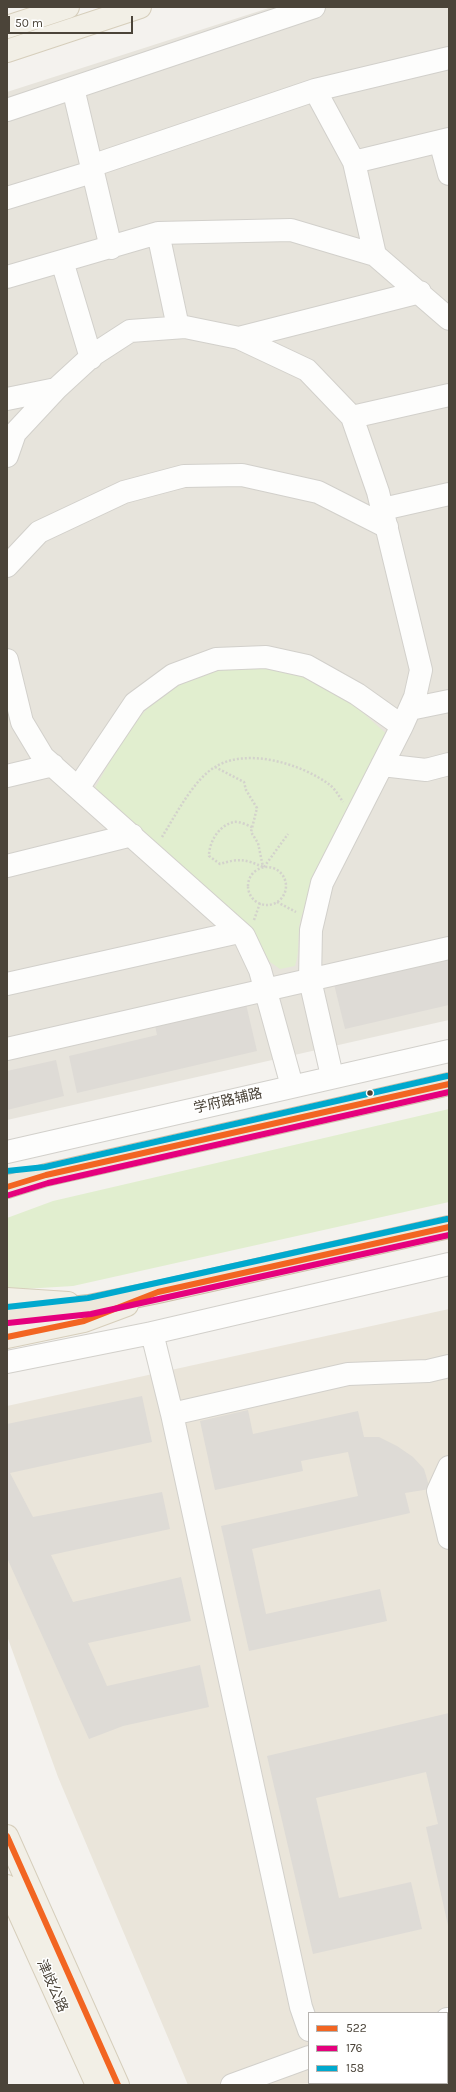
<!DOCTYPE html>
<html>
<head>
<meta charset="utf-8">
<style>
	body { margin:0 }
	#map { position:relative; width:456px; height:2092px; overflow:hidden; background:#f4f2ee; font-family:Karla,sans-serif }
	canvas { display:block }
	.frame { position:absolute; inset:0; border:8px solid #4b4439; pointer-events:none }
	.legend { position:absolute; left:308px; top:2012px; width:140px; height:72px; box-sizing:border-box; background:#fff; border:1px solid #b7b4b0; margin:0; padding:5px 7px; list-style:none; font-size:12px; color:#4b4439 }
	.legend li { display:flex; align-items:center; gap:8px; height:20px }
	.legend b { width:20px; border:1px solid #b7b4b0 }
	.scale { position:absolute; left:8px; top:16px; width:125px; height:18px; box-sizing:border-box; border:2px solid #4b4439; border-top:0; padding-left:5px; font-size:12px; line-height:14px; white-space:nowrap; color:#4b4439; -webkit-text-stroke:3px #fff; paint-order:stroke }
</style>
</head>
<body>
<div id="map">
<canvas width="456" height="2092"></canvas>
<div class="frame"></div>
<ul class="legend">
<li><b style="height:5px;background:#f26522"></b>522</li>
<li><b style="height:5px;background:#e5007d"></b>176</li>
<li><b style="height:5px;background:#00a9ce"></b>158</li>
</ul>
<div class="scale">50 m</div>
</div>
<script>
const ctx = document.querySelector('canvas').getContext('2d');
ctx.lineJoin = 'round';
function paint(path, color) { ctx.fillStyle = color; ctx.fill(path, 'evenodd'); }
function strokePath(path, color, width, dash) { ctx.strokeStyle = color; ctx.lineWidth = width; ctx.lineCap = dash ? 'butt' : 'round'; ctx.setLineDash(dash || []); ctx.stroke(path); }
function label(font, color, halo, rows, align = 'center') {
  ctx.font = font + ' Karla,"Noto Sans SC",sans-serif'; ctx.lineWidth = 3; ctx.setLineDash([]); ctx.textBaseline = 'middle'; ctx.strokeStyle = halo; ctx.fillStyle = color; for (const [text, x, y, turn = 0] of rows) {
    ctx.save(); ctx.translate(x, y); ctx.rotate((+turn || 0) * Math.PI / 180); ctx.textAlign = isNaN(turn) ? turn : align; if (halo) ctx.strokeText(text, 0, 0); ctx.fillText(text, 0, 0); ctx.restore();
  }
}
paint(new Path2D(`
	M272,7H449V1020L7,1120V92Z`), '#e7e4dc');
paint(new Path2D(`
	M449,1309V2085H188L58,1777L7,1636V1406ZM309,2013H447V2083H309Z`), '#eae5da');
paint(new Path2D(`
	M241,665L296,671L345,697L389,736C359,795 326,853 302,915C296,930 301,949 295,966L280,969L270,962L254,934L94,790L124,736L156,698L193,675Z
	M449,1109V1202L73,1286L7,1290V1218L53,1201Z
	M447,2053H449V2085H370V2083H447Z`), '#e1eecf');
paint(new Path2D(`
	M449,958V1005L345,1029L334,984Z
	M246,1004L257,1051L77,1093L69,1056L157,1035L155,1025Z
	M56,1060L64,1096L7,1110V1071Z
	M142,1396L152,1442L10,1473L33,1517L162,1492L170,1529L51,1555L73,1602L181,1577L191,1621L88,1643L107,1686L200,1665L209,1707L123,1726L89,1739L7,1558V1424Z
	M248,1410L253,1434L358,1411L364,1437H379L397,1446L413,1457L424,1469L430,1489L405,1493L410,1513L252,1549L266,1614L380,1589L387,1621L249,1651L221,1526L358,1496L348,1452L301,1461L303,1471L215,1490L200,1421Z
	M449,1713V1930L426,1827L438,1824L426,1772L316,1798L339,1898L411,1882L422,1929L313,1954L267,1756Z`), '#dedbd6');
const minor = new Path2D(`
	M73,88L111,248
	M315,90L354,162L375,255
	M7,110L314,7
	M440,141L449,174
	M354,162L449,139
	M91,166L315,90L449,58
	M7,198L92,172
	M158,233L178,327
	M62,261L91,358
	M7,277L158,233L291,230L375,255L449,319
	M239,338L420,292
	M7,399L56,389
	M352,417L449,395
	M7,456L15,433L56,389L93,355L130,331L185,327L239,338L307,370L352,417L378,492L421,670L415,697L402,726L322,883L311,930L310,980L332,1076
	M383,509L449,494
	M7,566L39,532L124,492L184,476L242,475L318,492L387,527
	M7,660L22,722L43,757L244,936L260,970L292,1086
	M410,709L449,701
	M382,765L426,770L449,764
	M7,776L53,765
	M78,788L135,703L173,675L216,659L266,657L307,666L357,694L402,726
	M7,866L132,835
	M7,984L239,932
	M7,1049L449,948
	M7,1152L449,1051
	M152,1333L172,1414L301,2007L309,2030
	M7,1362L152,1333L449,1264
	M172,1414L348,1374L428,1371L449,1366
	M449,1467L438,1491L449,1538
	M447,2019H449
	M232,2085L309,2057`);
const major = new Path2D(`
	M7,27L68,7
	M7,51L140,7
	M7,1299L68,1303
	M7,1337L84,1321L127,1305
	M7,1836L118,2085
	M7,1886L97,2085`);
const highway = new Path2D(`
	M7,1187L46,1175L449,1084
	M7,1315L89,1306L158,1292L449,1227`);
strokePath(minor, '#d2d0cb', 24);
strokePath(major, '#d6cebb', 24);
strokePath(highway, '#ccbfa9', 24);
strokePath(new Path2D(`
	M215,767L244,782L246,790L257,808L251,832L258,843L263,867
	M252,827C247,825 239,821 234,822C219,825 209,842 209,856L220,864C239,858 245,859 263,867
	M162,837C175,816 194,779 215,767C247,747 302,764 330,785C335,789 339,796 343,802
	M264,867L288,834
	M248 886a19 19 0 1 1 38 0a19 19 0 1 1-38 0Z
	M277,902L296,912
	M254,920L260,903`), '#d3d2cc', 2.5, [2, 2]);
strokePath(minor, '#fdfdfc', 22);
strokePath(major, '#f2efe6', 22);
strokePath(highway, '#ede8db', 22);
strokePath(new Path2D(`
	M7,1187L46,1175L449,1084
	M7,1337L84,1321L158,1292L449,1227
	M7,1836L118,2085`), '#f26522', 6);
strokePath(new Path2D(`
	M9,1195L48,1183L449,1092
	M8,1323L91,1314L449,1235`), '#e5007d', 6);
strokePath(new Path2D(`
	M7,1171L45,1167L447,1076
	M7,1307L88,1298L447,1219`), '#00a9ce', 6);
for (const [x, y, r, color] of [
	[370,1093,3.5,"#4b4439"]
]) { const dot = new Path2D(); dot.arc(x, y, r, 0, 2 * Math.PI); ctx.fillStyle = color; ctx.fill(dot); strokePath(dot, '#fff', 1.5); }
label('14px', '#4b4439', '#fff', [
	["学府路辅路",228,1101,-13],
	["津歧公路",52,1986,66]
]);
</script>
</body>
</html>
